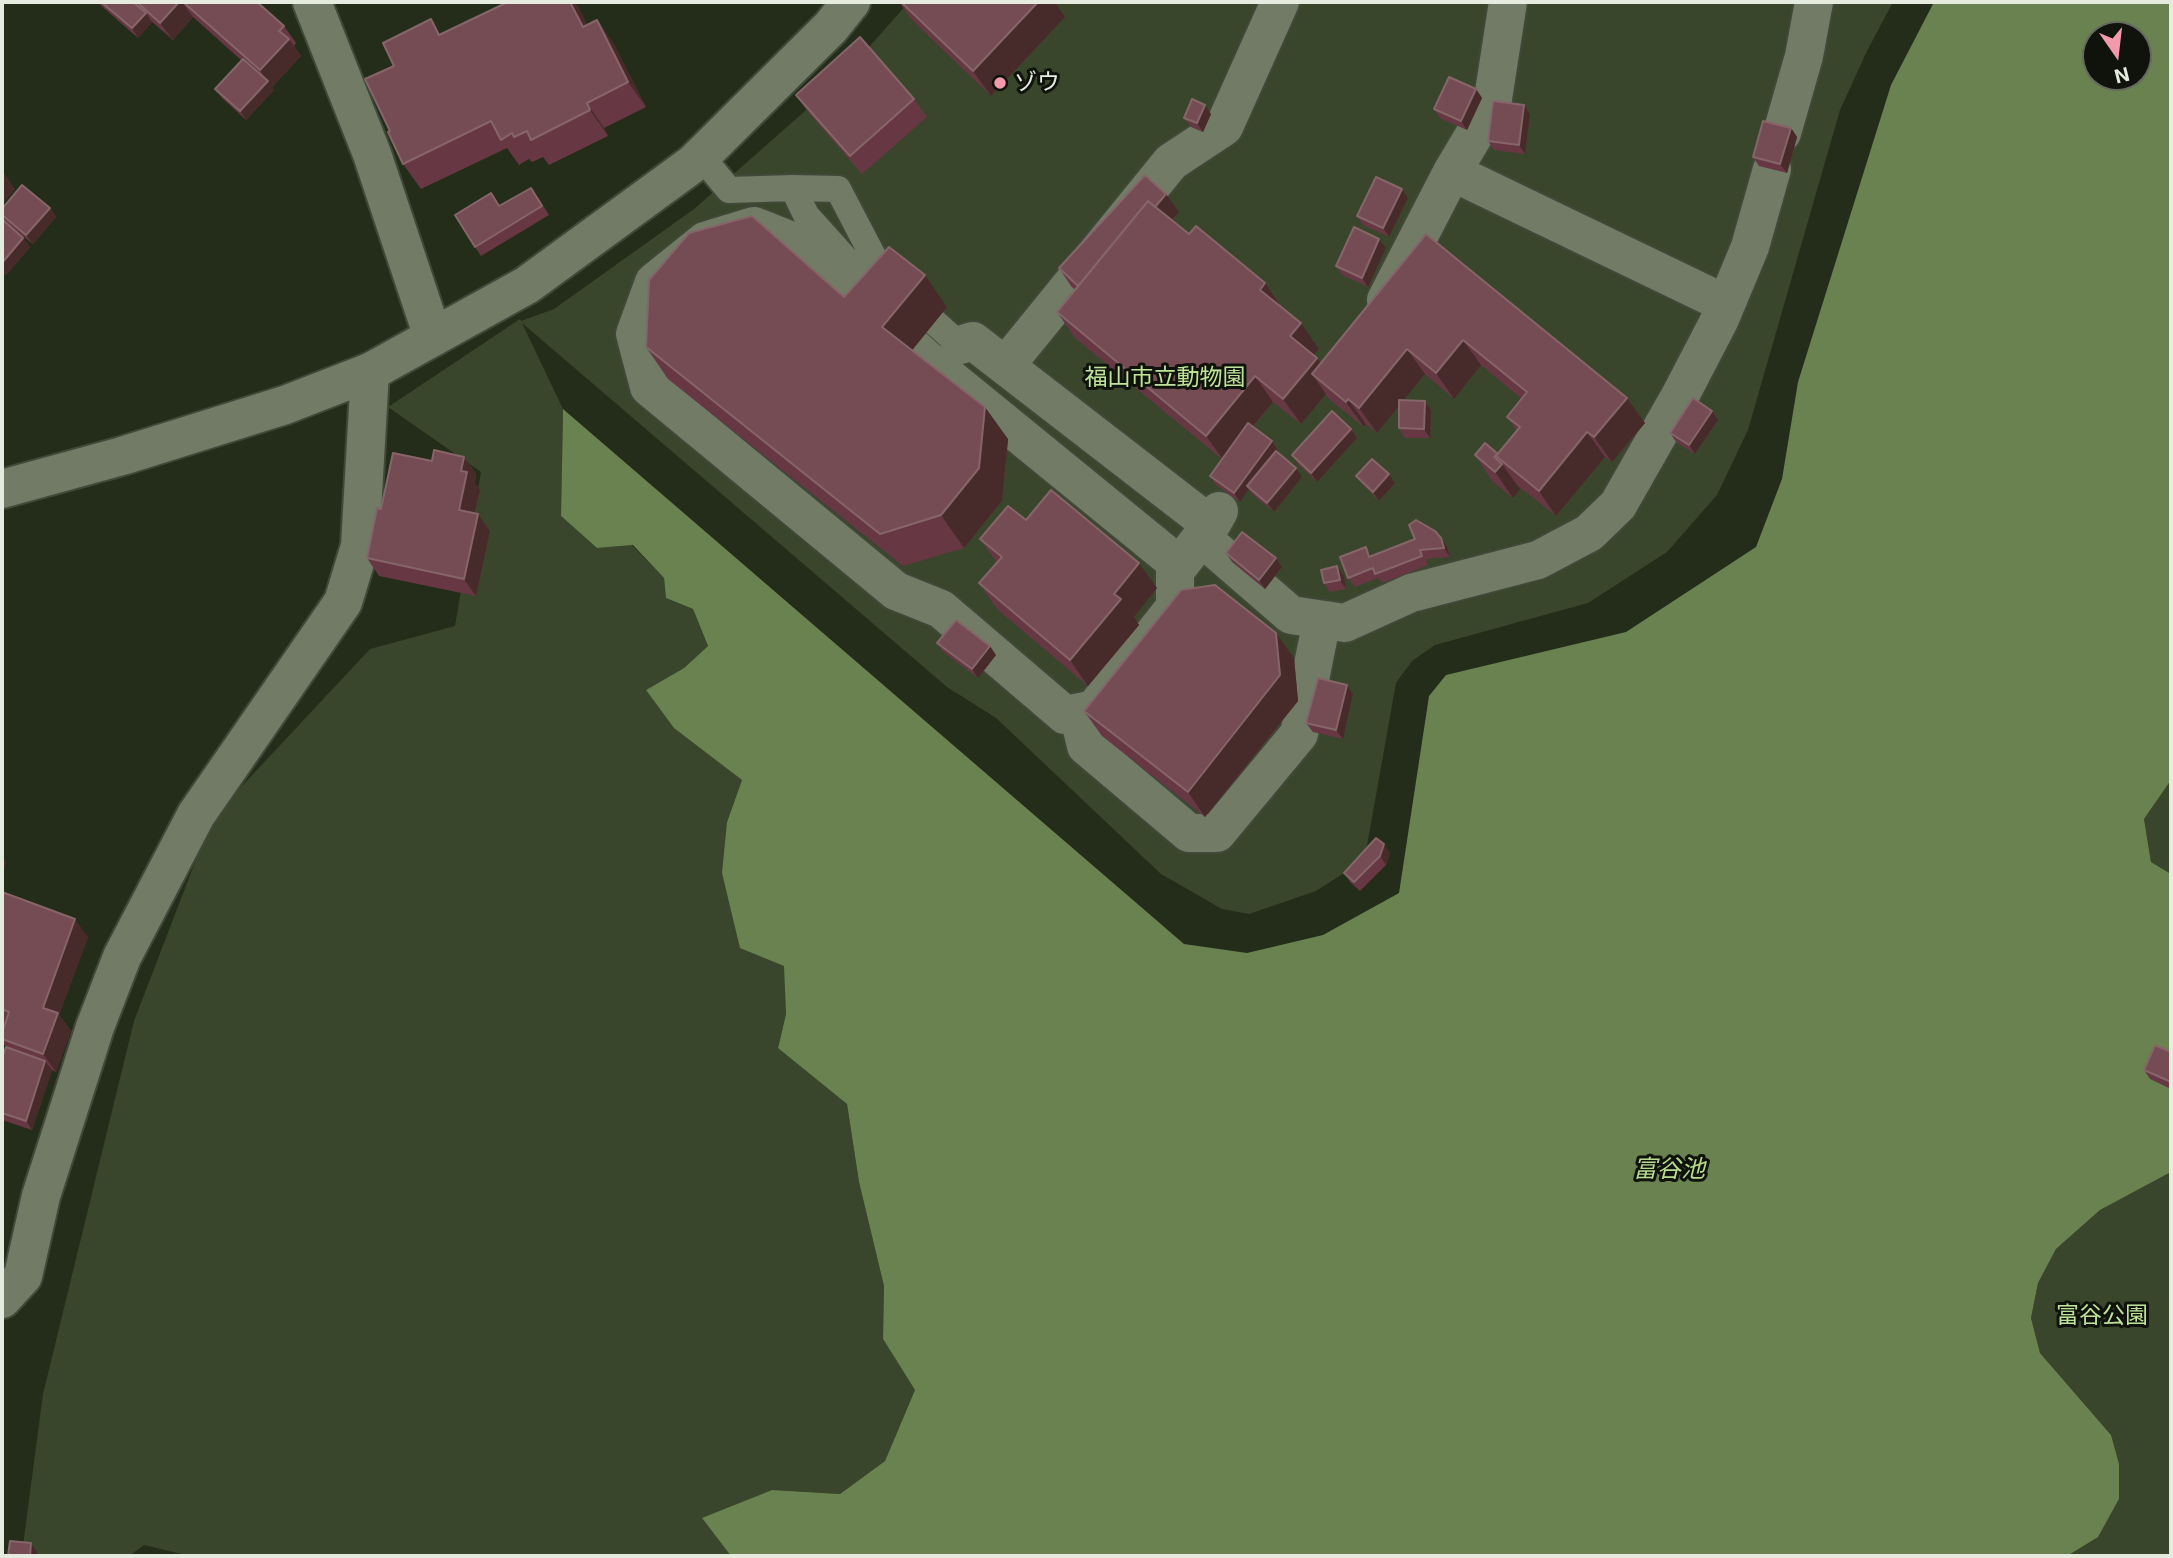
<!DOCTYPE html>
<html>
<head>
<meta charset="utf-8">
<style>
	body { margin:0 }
	#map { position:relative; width:2173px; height:1558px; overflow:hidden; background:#242c1a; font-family:Inter,sans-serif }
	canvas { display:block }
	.frame { position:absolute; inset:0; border:4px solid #e5ebdf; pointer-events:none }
	.north { position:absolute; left:2082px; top:21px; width:70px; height:70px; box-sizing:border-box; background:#0f130b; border:2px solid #656960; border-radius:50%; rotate:166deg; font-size:19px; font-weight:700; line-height:28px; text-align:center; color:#e5ebdf }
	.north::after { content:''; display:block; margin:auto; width:24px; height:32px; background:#f29aac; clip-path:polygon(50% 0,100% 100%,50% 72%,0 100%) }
</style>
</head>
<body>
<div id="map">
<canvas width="2173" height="1558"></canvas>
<div class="frame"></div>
<div class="north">N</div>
</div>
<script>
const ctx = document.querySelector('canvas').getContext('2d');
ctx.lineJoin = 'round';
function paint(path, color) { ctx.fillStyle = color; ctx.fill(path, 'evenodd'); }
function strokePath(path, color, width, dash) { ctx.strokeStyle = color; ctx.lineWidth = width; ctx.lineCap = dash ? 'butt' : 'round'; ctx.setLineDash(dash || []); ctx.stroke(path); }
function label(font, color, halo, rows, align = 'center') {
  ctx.font = font + ' Inter,"Noto Sans JP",sans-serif'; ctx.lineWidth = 6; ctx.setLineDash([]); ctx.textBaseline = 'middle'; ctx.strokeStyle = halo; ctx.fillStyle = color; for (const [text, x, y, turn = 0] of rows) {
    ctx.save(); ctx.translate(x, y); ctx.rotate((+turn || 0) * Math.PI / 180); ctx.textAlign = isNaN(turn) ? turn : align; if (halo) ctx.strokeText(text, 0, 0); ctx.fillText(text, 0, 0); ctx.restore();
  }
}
paint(new Path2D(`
	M909,2H1893L1867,51L1840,110L1748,430L1717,495L1667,552L1588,603L1435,645L1412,661L1396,683L1365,857L1355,866L1316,891L1249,914L1222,909L1161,874L996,718L947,687L522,323L563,409L561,516L597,548L632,545L664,578L666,598L693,609L708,646L684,668L646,690L710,754L742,780L727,822L785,966L786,1014L778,1047L847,1104L859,1182L884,1286L883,1339L915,1390L885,1461L840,1494L772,1490L703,1519L731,1556H190L144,1545L129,1556H26L22,1553L43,1394L134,1021L212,818L370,649L455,626L481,472L388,407L520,319L521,321L554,309L694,209L839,81Z
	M2171,780V874L2151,862L2144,819Z
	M2171,1172V1556H2067L2098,1536L2119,1499L2111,1435L2040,1353L2031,1318L2038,1283L2056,1249L2100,1210Z`), '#39462b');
paint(new Path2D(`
	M1934,2H2171V780L2144,819L2151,862L2171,874V1172L2100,1210L2056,1249L2038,1283L2031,1318L2040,1353L2111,1435L2119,1464V1499L2098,1537L2067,1556H731L702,1518L772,1490L840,1494L885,1461L915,1390L883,1339L884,1286L859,1182L847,1104L778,1048L786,1014L784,966L740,948L722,873L727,822L742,780L674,728L646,690L684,668L708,646L693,609L666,598L664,578L633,545L597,548L561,516L563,409L1184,944L1247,953L1323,935L1399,893L1429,696L1446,675L1626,632L1756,547L1782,479L1798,382L1891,85ZM2096,35H2138V77H2096Z`), '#6a8150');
const service = new Path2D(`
	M701,156L729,190L793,188L838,189L884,277L960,345
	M793,188L806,215L860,275L876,276`);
const pedestrian = new Path2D(`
	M1782,133L1804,56L1814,2
	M1452,172L1726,304
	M1386,300L1452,172L1492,105L1508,2
	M960,345L973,341L1211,525
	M1006,365L1171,162L1224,127L1280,2
	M1201,537L1291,615L1345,623L1411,593L1538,560L1589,533L1618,505L1680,396L1720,319L1750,247L1772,169
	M1179,565L924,357L802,245L754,226L705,241L654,282L635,334L649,387L896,591L941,609L1065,715L1094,709L1175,607V571L1211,525L1219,511
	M1078,713L1086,746L1189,833H1217L1299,734L1322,620`);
const minor = new Path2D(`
	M312,2L372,154L433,337
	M2,1299L23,1276L41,1196L95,1027L122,957L196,815L343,602L360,546L370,372`);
const tertiary = new Path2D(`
	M2,489L122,456L285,405L370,372L527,285L694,163L831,27L851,2`);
strokePath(service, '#414839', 30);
strokePath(pedestrian, '#414839', 42);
strokePath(minor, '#414839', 42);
strokePath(tertiary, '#414839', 42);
strokePath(service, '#717b66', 26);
strokePath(pedestrian, '#717b66', 38);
strokePath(minor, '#717b66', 38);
strokePath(tertiary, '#717b66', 38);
paint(new Path2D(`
	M97,2H257L284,26L296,43L294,46L301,56L272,87L274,90L246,120L222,98L215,89L241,60L193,17L173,40L150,20L152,22L138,38Z
	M899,2H1055L1065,17L991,96L913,21Z
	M578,6L587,25L597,20L615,46L646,107L604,128L608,136L549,165L543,157L532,162L529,159L519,165L507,148L421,189L403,164L390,131L394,66L441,34Z
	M1476,89L1482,98L1467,130L1440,118L1434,109Z
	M796,95L914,99L927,117L862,174L808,112Z
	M1524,105L1530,114L1525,154L1494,150L1488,141Z
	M1211,114L1203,132L1191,127L1184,118Z
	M1791,128L1797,137L1787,173L1759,166L1753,157Z
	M1402,189L1408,198L1389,237L1363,225L1357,216Z
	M538,197L549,215L481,256L475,247L500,206Z
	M50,208L56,217L33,244L7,224L23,238L30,247L6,275L2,271V219L5,221L2,217V209Z
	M1179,212L1172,220L1189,234L1265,283L1283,308L1319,349L1314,355L1321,363L1426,234L1645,423L1612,462L1605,457L1556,516L1516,484L1520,489L1513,498L1492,481L1475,455L1498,454L1517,431L1507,417L1522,399L1481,365L1454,399L1425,374L1403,400L1425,401L1431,410L1430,438H1405L1399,428V406L1377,433L1366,424L1364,427L1329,399L1326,394L1301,424L1273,402L1253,427L1272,441L1278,451L1277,452L1302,477L1274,512L1253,495L1249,489L1240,502L1216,485L1210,476L1222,459L1075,338L1057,312L1075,290L1071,286L1059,268Z
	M1379,239L1386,248L1368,287L1342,275L1336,266Z
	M844,297L947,307L912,350L1008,439L1002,501L964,548L903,566L668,379L646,347Z
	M1712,411L1718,420L1695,454L1676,442L1670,433Z
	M1351,429L1357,438L1317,482L1298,464L1292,455Z
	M464,457L476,474L475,483L480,490L475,513L490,531L476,596L379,576L367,558L381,509Z
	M1356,476L1395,483L1379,501L1363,485Z
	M1026,520L1157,588L1134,617L1139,625L1088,686L997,609L979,583L997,563L980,539Z
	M1447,547L1450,557L1426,559L1428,565L1382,583L1378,578L1355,587L1348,578L1372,556Z
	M1226,553L1276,558L1282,567L1265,589L1232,562Z
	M1344,576L1346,589L1330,592L1324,583Z
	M937,643L996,655L978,678L943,652Z
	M1294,658L1298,701L1205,817L1102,736L1084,711Z
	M1347,685L1353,694L1343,739L1313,732L1306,723Z
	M1376,838L1390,853L1386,865L1360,891L1350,882L1344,873Z
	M2,892L88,937L59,1015L71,1031L56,1072L52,1070L32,1130L2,1120V1058L6,1047L2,1041V1033L5,1024L2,1022Z
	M2171,1052V1089L2150,1079L2144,1070Z`), '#673843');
paint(new Path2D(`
	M179,2H182L193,17L173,40L160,23Z
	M570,2H575L578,6L601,53L583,27Z
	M1038,2H1055L1065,17L991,96L973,71Z
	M146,13L152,22L138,38L132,28Z
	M597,20L615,46L646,107L628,82Z
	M289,39L301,56L272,87L274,90L246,120L240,111L267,81L260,70Z
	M1476,89L1482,98L1467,130L1461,121Z
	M587,103L604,128L608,136L590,110Z
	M1205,105L1211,114L1203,132L1197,123Z
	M1524,105L1530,114L1525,154L1519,145Z
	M1791,128L1797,137L1787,173L1780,164Z
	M2,170L15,189L2,205Z
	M1402,189L1408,198L1389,237L1383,228Z
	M1166,194L1179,212L1092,306L1080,288Z
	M50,208L56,217L33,244L26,235Z
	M23,238L30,247L6,275L2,269V263Z
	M1379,239L1386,248L1368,287L1362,278Z
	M925,275L947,307L905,359L882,327Z
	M1265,283L1283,309L1260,290Z
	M1301,323L1319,349L1308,361L1290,336Z
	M1463,340L1481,365L1454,399L1436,373Z
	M1407,349L1425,374L1377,433L1359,408Z
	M1317,358L1335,383L1312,374L1326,394L1301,424L1283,399Z
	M1255,376L1273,402L1224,461L1206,436Z
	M1627,398L1645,423L1612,462L1594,437Z
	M1348,399L1366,424L1364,427L1346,402Z
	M1425,401L1431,410L1430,438L1424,429Z
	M985,407L1008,439L1002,501L964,548L941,515Z
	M1712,411L1718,420L1695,454L1689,445Z
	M1351,429L1357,438L1317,482L1311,473Z
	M1587,432L1605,457L1556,516L1539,491Z
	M1272,441L1278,451L1250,489L1247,486L1249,489L1240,502L1234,493Z
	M464,457L476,474L475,483L480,490L471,528L459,510L461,471Z
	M1502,464L1520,489L1513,498L1495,472Z
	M1296,468L1302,477L1274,512L1267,503Z
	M1389,474L1395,483L1379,501L1373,492Z
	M478,514L490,531L476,596L464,579Z
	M1441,538L1447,547L1450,557L1444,548Z
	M1276,558L1282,567L1265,589L1259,580Z
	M1139,563L1157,588L1134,617L1139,625L1088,686L1070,660L1114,594Z
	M1337,566L1344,576L1346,589L1340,580Z
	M1276,633L1294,658L1298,701L1205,817L1188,792Z
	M990,646L996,655L978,678L972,669Z
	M1347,685L1353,694L1343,739L1336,730Z
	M1384,844L1390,853L1386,865L1380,856Z
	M2,855L6,862L2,878Z
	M75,919L88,937L59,1015L71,1031L56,1072L43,1054V1008Z
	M45,1061L52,1070L32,1130L26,1121Z
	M31,1543L37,1552V1556H30Z`), '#472b2b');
const building = new Path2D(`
	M101,2H133L146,13L132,28Z
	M137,2H179L160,23Z
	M183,2H257L284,26L279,31L289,39L260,70Z
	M508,2H570L583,27L597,20L628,82L587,103L590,110L531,140L527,131L514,137L512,133L501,140L491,121L403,164L388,132L390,131L365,79L394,66L383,43L431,19L439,35Z
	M901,2H1038L973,71Z
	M860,37L914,99L850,156L796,95Z
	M243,59L268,81L240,111L215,89Z
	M1449,77L1476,89L1461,121L1434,109Z
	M1192,99L1205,105L1197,123L1184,118Z
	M1493,101L1524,105L1519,145L1488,141Z
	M1763,121L1791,128L1780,164L1753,157Z
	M1145,175L1166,194L1155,207L1148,201L1078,286L1059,268Z
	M1376,177L1402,189L1383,228L1357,216Z
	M22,185L50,208L26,235L2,215V209Z
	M531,188L542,206L475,247L455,215L491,193L499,206Z
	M1148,201L1189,234L1196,226L1265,283L1260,290L1301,323L1290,336L1317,358L1283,399L1255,376L1206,436L1057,312Z
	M752,216L844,297L889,247L925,275L882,327L985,407L979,468L941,515L880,534L646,347L649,280L689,233Z
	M2,219L23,238L2,263Z
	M1354,227L1379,239L1362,278L1336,266Z
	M1426,234L1627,398L1594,437L1587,432L1539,491L1496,456L1520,427L1507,417L1527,392L1463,340L1436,373L1407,349L1359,408L1348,399L1346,402L1312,374Z
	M1693,398L1712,411L1689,445L1670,433Z
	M1399,400L1425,401L1424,429L1399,428Z
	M1332,411L1351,429L1311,473L1292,455Z
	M1248,423L1272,441L1234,493L1210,476Z
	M1485,443L1498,454L1494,457L1502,464L1495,472L1475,455Z
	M434,450L464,457L461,471L467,472L459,510L478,514L464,579L367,558L377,508L381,509L393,453L432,461Z
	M1276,451L1296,468L1267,503L1247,486Z
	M1372,459L1389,474L1373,492L1356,476Z
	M1051,490L1139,563L1114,594L1121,599L1070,660L979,583L1002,557L980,539L1008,506L1026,520Z
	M1416,520L1435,531L1441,538L1444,548L1420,550L1422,556L1375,574L1373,568L1348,578L1340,557L1366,547L1369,557L1415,539L1409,525Z
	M1242,532L1276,558L1259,580L1226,553Z
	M1337,566L1340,580L1324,583L1321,570Z
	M1215,585L1276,633L1280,675L1188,792L1084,711L1181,590Z
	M956,620L990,646L972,669L937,643Z
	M1318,678L1347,685L1336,730L1306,723Z
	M1376,838L1384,844L1380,856L1354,882L1344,873Z
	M2,892L75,919L43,1008L58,1013L43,1054L2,1039V1033L9,1012L2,1009Z
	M2155,1045L2171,1052V1082L2144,1070Z
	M6,1047L45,1061L26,1121L2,1113V1058Z
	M10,1541L31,1543L30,1556H8Z`);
paint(building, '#754c54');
strokePath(building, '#866569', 2);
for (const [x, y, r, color] of [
	[1000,83,7,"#f29aac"]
]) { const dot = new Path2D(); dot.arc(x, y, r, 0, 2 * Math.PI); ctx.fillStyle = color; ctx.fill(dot); strokePath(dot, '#0f130b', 2.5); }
label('23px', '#e5ebdf', '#0f130b', [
	["ゾウ",1014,83]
], 'left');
label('23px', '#bfe398', '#0f130b', [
	["福山市立動物園",1165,378],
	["富谷公園",2102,1316]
]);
label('italic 24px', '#b8db90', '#0f130b', [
	["富谷池",1669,1170]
]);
</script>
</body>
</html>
